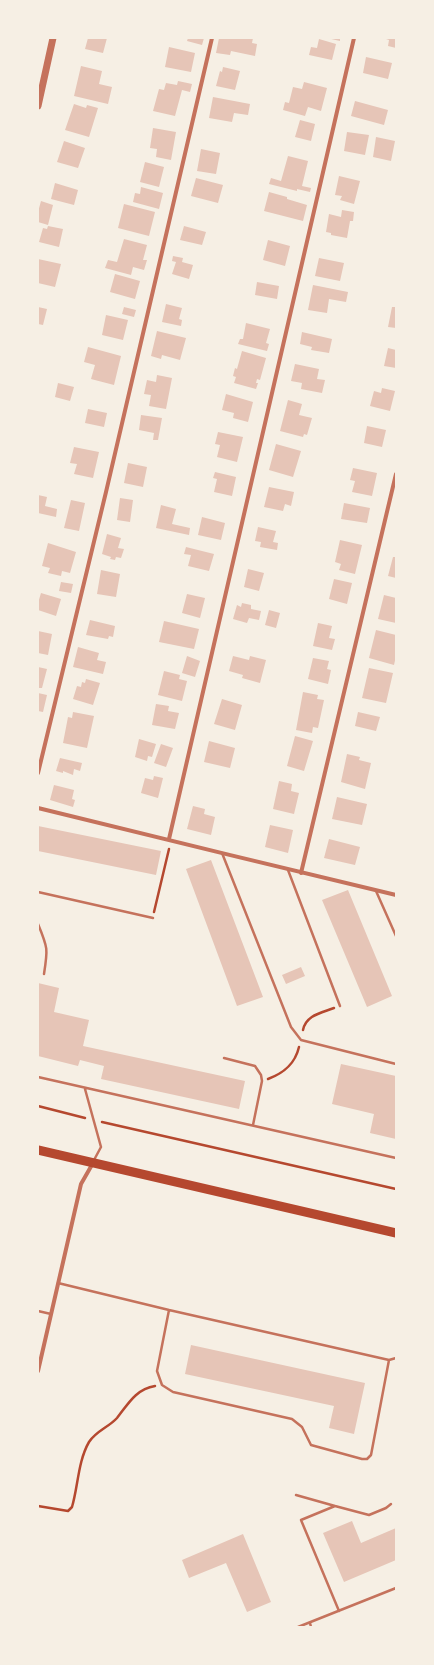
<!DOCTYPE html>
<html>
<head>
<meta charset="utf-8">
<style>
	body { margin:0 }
	#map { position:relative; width:434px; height:1665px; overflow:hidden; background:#f6efe4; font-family:"Alegreya Sans",sans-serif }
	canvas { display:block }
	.frame { position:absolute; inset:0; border:39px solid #f6efe4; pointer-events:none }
</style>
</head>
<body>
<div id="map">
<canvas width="434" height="1665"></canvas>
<div class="frame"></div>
</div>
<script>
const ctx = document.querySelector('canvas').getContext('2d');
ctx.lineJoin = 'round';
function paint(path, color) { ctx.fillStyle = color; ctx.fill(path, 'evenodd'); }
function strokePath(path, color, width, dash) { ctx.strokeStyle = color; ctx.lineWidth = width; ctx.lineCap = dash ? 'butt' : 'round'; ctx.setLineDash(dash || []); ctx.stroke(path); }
paint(new Path2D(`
	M88,38H107L103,53L85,49Z
	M188,38H204L202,45L187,41Z
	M219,38L227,39L253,38L252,43L257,44L255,56L231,51L230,55L216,53Z
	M327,38H340V41Z
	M383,38H396V48L388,46L389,40Z
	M319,39L336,44L332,60L309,55L311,47L317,48Z
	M169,47L195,53L191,72L165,67Z
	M366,57L392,63L388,79L363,73Z
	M81,66L102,71L99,84L112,87L108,104L74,96Z
	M223,67L240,71L235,90L216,86L220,71L222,72Z
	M178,81L192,84L190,92L182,90L175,116L153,111L159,89L164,90L166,83L177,85Z
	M304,82L327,88L321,111L308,107L305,116L283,110L285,102L289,103L293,87L302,89Z
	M213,97L250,104L248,115L234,113L232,122L209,118Z
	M355,101L388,110L384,125L351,116Z
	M74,104L86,108L87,105L98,108L89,137L65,130Z
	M300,120L315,124L311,141L295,137Z
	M153,128L176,132L171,160L156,157L157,149L150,148Z
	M347,132L369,135L365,155L344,151Z
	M376,137L395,141L391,161L373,157Z
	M64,141L85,148L78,168L57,162Z
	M201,149L220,153L216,174L197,171Z
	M288,156L308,161L302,186L311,188L310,192L297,189V191L269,184L271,178L281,181Z
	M145,162L164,167L159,187L140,182Z
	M339,176L360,181L354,204L340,200L342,196L335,195Z
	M196,178L223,185L218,203L191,196Z
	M55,183L78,190L74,205L51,199Z
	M141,187L163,193L159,209L133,202L135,193L140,194Z
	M269,192L287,197V199L307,205L303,221L264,211Z
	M41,201L53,205L48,225L38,222V212Z
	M124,204L155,212L149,236L118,228Z
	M342,210L354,212L353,221H350L347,238L331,235V233L326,232L329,214L341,217Z
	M48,226L63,229L59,247L39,242L43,228L47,229Z
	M184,226L206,232L202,245L180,240Z
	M124,239L147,245L143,260H147L144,270L133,267L131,275L105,268L108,260L117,262Z
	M268,240L290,246L285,266L263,260Z
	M173,256L183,258L182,262L193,265L189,279L172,274L176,262L172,261Z
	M319,258L344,263L340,281L315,276Z
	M38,259L61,264L55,287L38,283Z
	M115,274L140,281L135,299L110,292Z
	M257,282L279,286L277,299L255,295Z
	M313,285L348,292L346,302L329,299L327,313L308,310Z
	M166,304L182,308L179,319L182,320L181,326L162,322Z
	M38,307L47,309L43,325L38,324Z
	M124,307L136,310L134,317L122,314Z
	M392,307H396V328L388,327Z
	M106,315L128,320L123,340L102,335Z
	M246,323L270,329L266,343L269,344L267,351L238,344L240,339H243Z
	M157,331L186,338L180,360L162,355L161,359L151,356Z
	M302,332L332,339L329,353L311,350L312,347L300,344Z
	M88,347L121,356L114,385L91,379L95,365L84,362Z
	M388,348L396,350V368L384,366Z
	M242,351L266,358L260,380L257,379L256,383H258L256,389L234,383L236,377L233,376L235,368L237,369Z
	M295,364L319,369L317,379L325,380L322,393L301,389L302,383L291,381Z
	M157,375L172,378L166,409L149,406L151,395L144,394L147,380L156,382Z
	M58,383L74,387L70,401L55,397Z
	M382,388L395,391L390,411L370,406L374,391L381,393Z
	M226,394L253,402L248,422L233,418L234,413L222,410Z
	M288,400L302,404L299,415L312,418L307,435L304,434L303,437L280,431Z
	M88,409L107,413L104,427L85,423Z
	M141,415L162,418L158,440H153L154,433L139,430Z
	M367,426L386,430L382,447L364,443Z
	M218,432L243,437L237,462L217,457L220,445L215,444Z
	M276,444L301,451L293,477L269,470Z
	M74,447L99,452L93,478L74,474L77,464L70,463Z
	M128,463L147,467L143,487L124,483Z
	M353,468L377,473L372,496L352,492L355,481L350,480Z
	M215,472L236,477L232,496L214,492L217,479L213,478Z
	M269,487L294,492L291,506L285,504L283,511L264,507Z
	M38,495L47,497L45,506L57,509L56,517L38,513Z
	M120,498L133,500L130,522L117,520Z
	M71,500L85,503L79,531L64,528Z
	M344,503L370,508L367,523L341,519Z
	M161,505L176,509L172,524L190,528L189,535L156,528Z
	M202,517L225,523L221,540L198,535Z
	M258,527L276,531L273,542L278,543L277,550L260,547L261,542L255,541Z
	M107,534L121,538L118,548L124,549L121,558L116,557L115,560L110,559L111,557L102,554Z
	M340,540L362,545L355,574L339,570L341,564L335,562Z
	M48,543L76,552L70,573L62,571L61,576L48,573L50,568L42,566Z
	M186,547L214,554L209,571L188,566L191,555L184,554Z
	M393,557H396V578L388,576Z
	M248,569L264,573L259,591L244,587Z
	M101,570L120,574L116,597L97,594Z
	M334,579L352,583L347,604L329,599Z
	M61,582L73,584L71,593L59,591Z
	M41,593L61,599L56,616L38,610V603Z
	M187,594L205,598L200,618L182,613Z
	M384,595L396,598V623L378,619Z
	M242,603L251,605V609L261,611L259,620L249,618L247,623L233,619L237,605L241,607Z
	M269,610L280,613L276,628L265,625Z
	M90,620L115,626L113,637L109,636L108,639L86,635Z
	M164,621L199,629L194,649L159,642Z
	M318,623L332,626L329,638L335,639L332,650L313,646Z
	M376,630L396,635V656L394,665L369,658Z
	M38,631L52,634L48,655L38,653Z
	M78,647L99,653L97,660L106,662L103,674L73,667Z
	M187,656L200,661L195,677L182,673Z
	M233,656L249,660L250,656L266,660L260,683L242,678L243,675L229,671Z
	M313,658L329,661L327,669L331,670L328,684L308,679Z
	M38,667L47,669L42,688H38Z
	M369,668L393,673L386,703L362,698Z
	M164,671L180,675L179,679L187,681L182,701L158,695Z
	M86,679L100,683L93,705L73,699L77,686L81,687L82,682L85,683Z
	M303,692L318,695L317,699L324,700L318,728L313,727L312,733L296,730Z
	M38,693L47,695L43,712L38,711Z
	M222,699L242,705L235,730L214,724Z
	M156,704L169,706L168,711L179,713L175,729L152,725Z
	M73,712L94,716L87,748L63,743L68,717L72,718Z
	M358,712L380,717L376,731L355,726Z
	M295,736L313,741L304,771L287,766Z
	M139,739L156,744L152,757L148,756L147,761L135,757Z
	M209,741L235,748L230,768L204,762Z
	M161,744L173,748L166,767L154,763Z
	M347,754L360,757L359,760L371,763L365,789L341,782Z
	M60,758L82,763L80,771L74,769L73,775L63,771V773L56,771Z
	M154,776L163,778L158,798L141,793L145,778L153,780Z
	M279,781L292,784L291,791L299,793L294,814L273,809Z
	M54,785L74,790L72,799L75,800L73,807L50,800Z
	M337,797L367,804L362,825L332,819Z
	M193,806L205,809L204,814L215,817L211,835L187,829Z
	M270,825L293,830L288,853L265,847Z
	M38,826L161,851L156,875L38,851Z
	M329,839L360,847L355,865L324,858Z
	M211,860L263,997L237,1006L186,869Z
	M348,890L392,996L367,1007L322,900Z
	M301,967L305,976L286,984L282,975Z
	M38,983L59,988L54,1012L89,1020L83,1046L245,1081L239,1109L101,1079L104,1066L80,1060L78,1066L38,1056Z
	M341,1064L396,1076L395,1118H396V1139L370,1133L374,1114L332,1104Z
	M191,1345L365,1383L354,1434L329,1428L334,1406L185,1374Z
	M352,1521L361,1543L396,1528V1560L344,1582L323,1533Z
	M243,1534L271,1602L247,1612L226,1563L189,1578L182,1560Z`), '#e6c5b7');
strokePath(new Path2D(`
	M154,912L169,849
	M303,1030C306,1015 321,1013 334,1008
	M268,1079C284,1073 295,1064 299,1047
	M38,1106L85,1118
	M102,1122L396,1189
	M38,1506L68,1511L72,1507C78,1487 78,1461 89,1442C96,1431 109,1427 117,1418C128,1404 136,1389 155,1386`), '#b5482f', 2.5);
strokePath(new Path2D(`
	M222,853L291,1027L301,1040L396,1064
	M288,870L340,1006
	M376,891L396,936
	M38,892L153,918
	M38,924C48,948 48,949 44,974
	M224,1058L255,1066L261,1075L262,1081L253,1125
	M38,1077L396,1158
	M85,1089L101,1147L94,1160
	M58,1283L169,1310L157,1371L162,1385L173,1392L292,1419L302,1427L311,1445L362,1459H367L371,1455L389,1360L169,1310
	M38,1311L51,1314
	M389,1360L396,1358
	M296,1495L335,1506
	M339,1611L301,1520L335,1506L369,1515L386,1508L391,1504
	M310,1623L311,1627
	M298,1627L396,1588`), '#c5725c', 2.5);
strokePath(new Path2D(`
	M38,773L106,492L212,38
	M38,808C158,837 276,867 396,895
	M169,839L354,38
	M301,873L396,474
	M38,1371L81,1184L93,1163`), '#c5725c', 4);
strokePath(new Path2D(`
	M38,106L53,38`), '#c5725c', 7);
strokePath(new Path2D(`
	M38,1150L396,1233`), '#b5482f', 9);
</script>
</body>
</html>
